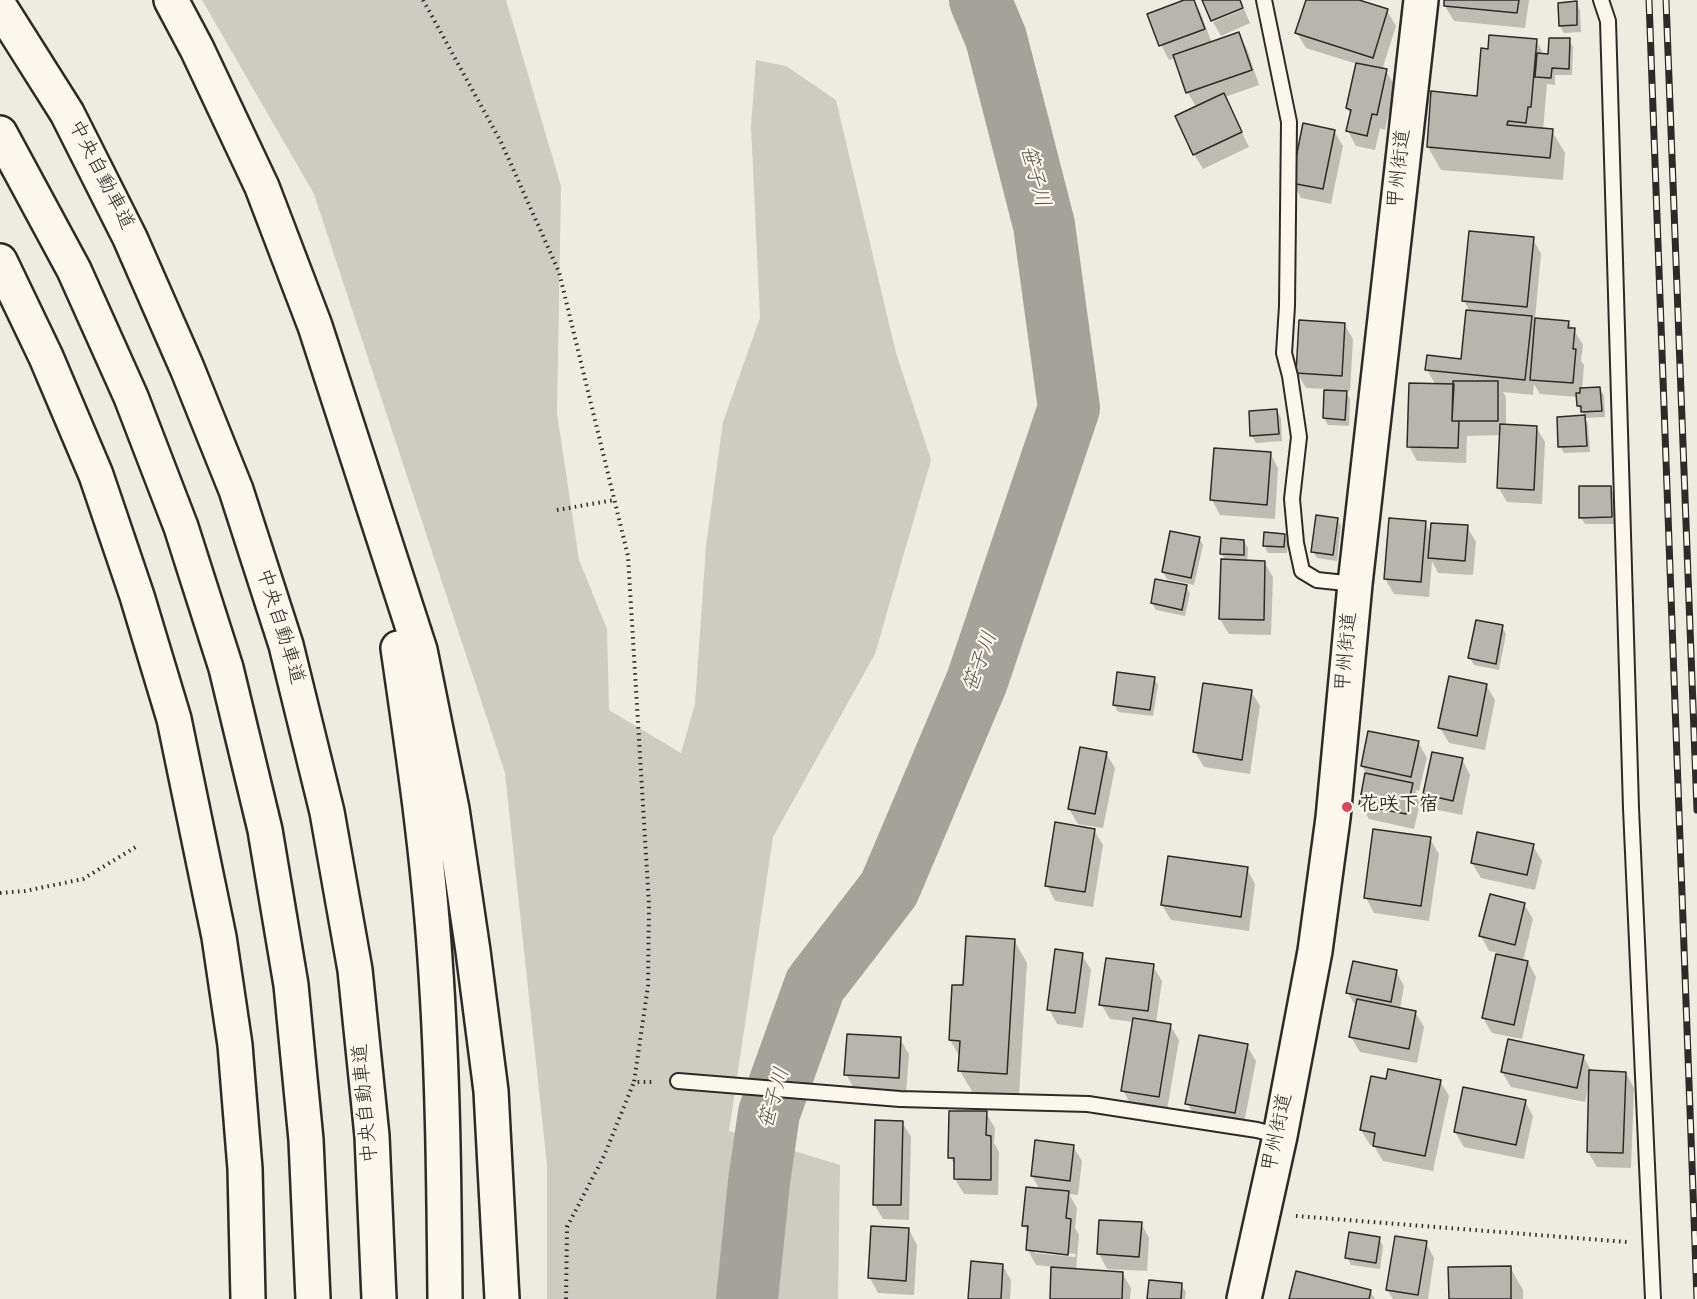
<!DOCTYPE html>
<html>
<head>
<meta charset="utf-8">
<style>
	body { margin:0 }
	canvas { display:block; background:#eeebe0 }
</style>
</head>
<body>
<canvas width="1697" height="1299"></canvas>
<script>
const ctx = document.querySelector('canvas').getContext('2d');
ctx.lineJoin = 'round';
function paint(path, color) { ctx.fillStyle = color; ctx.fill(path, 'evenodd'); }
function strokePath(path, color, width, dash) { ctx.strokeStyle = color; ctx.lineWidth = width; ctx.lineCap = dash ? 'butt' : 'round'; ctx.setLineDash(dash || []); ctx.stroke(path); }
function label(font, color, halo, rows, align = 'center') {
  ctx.font = font + ' Dekko,"Klee One",sans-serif'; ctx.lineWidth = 4.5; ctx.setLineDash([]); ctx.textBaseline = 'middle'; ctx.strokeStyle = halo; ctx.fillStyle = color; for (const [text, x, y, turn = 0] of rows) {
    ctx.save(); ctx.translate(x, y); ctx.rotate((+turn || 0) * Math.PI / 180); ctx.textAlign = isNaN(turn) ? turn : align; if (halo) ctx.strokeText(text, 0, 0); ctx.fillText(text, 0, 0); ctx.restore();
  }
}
paint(new Path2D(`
	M202,0H506L561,186L557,413L579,560L607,629L609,710L681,753L695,704L706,546L723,422L760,318L751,126L756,60L786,66L836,100L896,353L931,460L875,654L773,837L729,1131L840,1165L838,1299H547V1165L505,773L314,194Z`), '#cecbc2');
paint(new Path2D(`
	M1189,0H1193L1201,14L1212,43L1238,34L1247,49L1259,85L1225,97L1249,147L1203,169L1194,154L1197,108L1188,93L1176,58L1169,60L1161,45Z
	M1308,0H1355L1387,11L1396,26L1382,70L1386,71L1395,86L1385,130L1380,128L1375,150L1356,146L1348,131L1351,115L1347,108L1357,64L1306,48L1297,33Z
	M1446,0H1529L1525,28L1454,21L1445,6Z
	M1576,3L1580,10L1581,32L1564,33L1560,26Z
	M1244,9L1250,23L1221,36L1213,22Z
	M1536,40L1544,55H1550L1569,40L1573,47L1572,75H1555V85L1547,84L1543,130L1552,131L1565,153L1563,180L1441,170L1428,147L1478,97L1489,51Z
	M1334,131L1343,146L1331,204L1301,198L1293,183Z
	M1533,239L1541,254L1535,319L1568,322L1574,330L1583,345L1581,361L1584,365L1582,390L1600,389L1604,396L1605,417L1585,418L1588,424L1590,452L1564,453L1560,446L1559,418L1586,417L1578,406V397L1540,394L1534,384L1533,395L1503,392L1506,397V426L1536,427L1545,442L1542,504L1507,502L1498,487L1501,435L1467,436L1466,463L1417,461L1409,446L1436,385L1427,370L1463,360L1470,312L1464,301Z
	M1301,322L1344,324L1353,339L1350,391H1345L1350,399L1349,426L1328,425L1324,418L1326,389L1306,388L1297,373Z
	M1277,411L1281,418L1282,441L1256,443L1252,436Z
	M1270,453L1278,468L1275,519L1220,515L1212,500Z
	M1610,487L1614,494L1615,524H1585L1581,517Z
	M1337,519L1341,526L1337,561L1317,558L1313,551Z
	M1425,523L1431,534L1467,527L1476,542L1473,575L1438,573L1432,561L1429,597L1394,594L1385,579Z
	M1284,535L1288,542L1287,553H1268L1264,545Z
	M1199,538L1203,545L1194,585L1167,579L1163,572Z
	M1244,541L1248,548L1247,562H1264L1273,577L1271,635L1229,634L1220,619L1226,561L1221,553Z
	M1186,586L1190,593L1185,616L1156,610L1152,603Z
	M1502,627L1506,634L1499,670L1474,665L1470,658Z
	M1154,678L1158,685L1153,716L1118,712L1114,705Z
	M1486,685L1495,700L1485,750L1449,743L1440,728Z
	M1251,691L1260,706L1250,774L1204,767L1195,752Z
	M1418,742L1427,758L1419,791L1415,790L1421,799L1414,829L1369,819L1360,804L1367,774L1362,766Z
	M1106,753L1115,768L1103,828L1078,824L1069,809Z
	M1462,759L1470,775L1462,815L1433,809L1424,794Z
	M1094,830L1103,845L1093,907L1055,901L1047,885Z
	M1430,839L1439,854L1429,921L1374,913L1366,898Z
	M1533,846L1542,861L1535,890L1481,878L1472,863Z
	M1247,869L1255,884L1249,931L1171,920L1162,905Z
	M1524,904L1533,919L1523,961L1528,962L1536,977L1522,1039L1492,1033L1483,1018L1498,953L1489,951L1481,936Z
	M1014,940L1027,963L1019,1096L973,1093L960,1071V1057L950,1040L964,987Z
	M1082,955L1091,970L1083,1028L1057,1024L1049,1009Z
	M1153,966L1162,981L1156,1023L1170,1025L1179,1040L1167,1111L1131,1105L1123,1090L1134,1022L1110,1019L1101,1004Z
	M1396,971L1404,986L1400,1009L1415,1012L1424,1027L1417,1063L1360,1052L1351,1037L1357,1008L1348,993Z
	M900,1039L909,1054L906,1093L854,1089L846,1074Z
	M1247,1046L1256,1061L1243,1128L1196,1118L1187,1103Z
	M1583,1056L1592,1072L1626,1073L1634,1088L1631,1168L1597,1167L1588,1152L1589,1083L1585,1102L1511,1087L1502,1072Z
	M1388,1081H1440L1449,1096L1433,1171L1383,1161L1374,1146L1370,1145L1361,1130Z
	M1525,1101L1533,1116L1524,1159L1464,1147L1455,1132Z
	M986,1113L995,1128L994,1143L999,1152L998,1195L964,1194L955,1179L956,1167L950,1157Z
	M902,1122L911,1137L909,1220L883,1219L874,1204Z
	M1073,1146L1082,1161L1078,1195L1069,1194L1077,1208L1075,1228L1079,1235L1076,1270L1122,1273L1131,1288L1130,1299H1051L1053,1267L1036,1265L1028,1250L1029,1234L1024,1226L1040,1190L1032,1176ZM1035,1250L1076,1254L1075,1257L1035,1253Z
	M1141,1223L1149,1238L1147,1271L1107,1269L1099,1254Z
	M909,1230L917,1245L914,1295L878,1293L870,1278Z
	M1379,1238L1383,1246L1380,1269L1351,1265L1347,1257Z
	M1426,1243L1434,1258L1428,1299H1393L1387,1290Z
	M1002,1265L1011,1280L1010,1299H970Z
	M1510,1267L1523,1290V1299H1450Z
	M1181,1285L1186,1292L1185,1299H1149Z
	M1370,1291L1375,1299H1291Z`), '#0003');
strokePath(new Path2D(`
	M747,1299L759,1182L769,1113L815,985L889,889L977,681L1069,408L1044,225L996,38L980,0`), '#a4a29a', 62);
const building = new Path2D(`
	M1184,0H1194L1205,29L1159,46L1147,14Z
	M1202,0H1240L1243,8L1211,21Z
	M1306,0H1359L1388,9L1373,58L1295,33Z
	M1444,0H1519L1517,13L1444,6Z
	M1577,1V25L1559,26L1558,3Z
	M1239,32L1252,70L1186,93L1173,55Z
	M1489,35L1537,39L1531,107H1528L1526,123L1508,121L1507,125L1553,129L1550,158L1427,147L1431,91L1477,96L1481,48L1488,49Z
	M1549,38H1570L1569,69L1552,68L1551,78L1535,77L1537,53L1548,54Z
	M1356,63L1387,69L1377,115L1372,114L1367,136L1346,131L1351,110L1346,108Z
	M1224,93L1242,132L1193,155L1175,116Z
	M1303,123L1335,130L1323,189L1291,183Z
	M1469,231L1534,237L1527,307L1462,301Z
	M1466,310L1532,316L1525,380L1425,370L1427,355L1461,359Z
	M1535,318L1569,321L1568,328H1575L1573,349H1576L1573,383L1530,380Z
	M1299,320L1345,323L1342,376L1296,373Z
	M1453,381H1498V421H1452Z
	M1409,383L1454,384L1452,421H1459L1458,448L1407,447Z
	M1600,387L1602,411L1581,412V406H1577L1576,393H1580V388Z
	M1324,390L1347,391L1345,420L1323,418Z
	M1277,409L1279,434L1250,436L1249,411Z
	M1585,415L1587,446L1558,447L1557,417Z
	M1500,424L1537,426L1534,490L1497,488Z
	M1214,448L1271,452L1267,505L1210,500Z
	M1579,486H1611L1612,517L1579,518Z
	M1316,515L1338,518L1333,555L1311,552Z
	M1389,518L1426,521L1421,582L1384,579Z
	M1431,523L1468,525L1465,561L1428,558Z
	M1170,531L1200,537L1191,578L1162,572Z
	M1264,532L1285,534L1284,547L1263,546Z
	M1221,538L1244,540V555L1220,554Z
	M1221,559L1265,561L1264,620L1219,619Z
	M1155,579L1187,585L1182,610L1151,603Z
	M1476,620L1503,625L1496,664L1468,658Z
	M1117,672L1155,677L1150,710L1113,705Z
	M1449,676L1487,684L1477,736L1438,728Z
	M1203,683L1252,690L1242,760L1193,752Z
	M1368,731L1419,741L1411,777L1361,766Z
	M1080,747L1107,752L1095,814L1068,809Z
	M1432,752L1463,758L1453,801L1423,794Z
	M1365,773L1413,783L1406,814L1359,805Z
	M1055,822L1095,829L1085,892L1045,886Z
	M1373,829L1431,837L1421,906L1364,898Z
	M1477,832L1534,844L1527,875L1471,863Z
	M1168,856L1248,867L1241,917L1161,905Z
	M1490,894L1525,903L1515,945L1479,936Z
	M966,936L1015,939L1007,1074L958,1071L960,1041L949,1040L952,985H963Z
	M1055,949L1083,953L1075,1013L1047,1010Z
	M1496,954L1528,961L1514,1025L1482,1018Z
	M1106,958L1154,964L1148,1011L1099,1005Z
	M1353,961L1397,970L1391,1002L1346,993Z
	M1357,999L1416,1011L1409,1049L1349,1037Z
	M1133,1018L1171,1024L1159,1097L1121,1091Z
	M847,1034L901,1037L899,1078L844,1075Z
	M1199,1035L1248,1044L1235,1113L1185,1104Z
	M1508,1039L1584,1055L1577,1088L1501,1072Z
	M1388,1069L1441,1080L1425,1156L1373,1146L1375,1133L1360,1130L1371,1076L1386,1079Z
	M1589,1070L1626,1072L1623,1153L1587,1152Z
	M1463,1087L1526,1100L1516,1145L1454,1132Z
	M949,1111H987L986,1135L991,1136V1180L954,1179V1158H948Z
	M875,1120L903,1121L901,1205H873Z
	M1035,1140L1074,1145L1070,1181L1031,1176Z
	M1026,1187L1069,1191L1066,1218L1071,1219L1068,1255L1026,1250L1028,1226H1022Z
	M1099,1220L1142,1222L1139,1257L1097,1254Z
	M871,1226L909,1228L906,1281L868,1278Z
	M1349,1232L1380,1237L1376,1263L1345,1258Z
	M1395,1236L1427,1241L1418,1295L1386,1290Z
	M971,1261L1003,1264L1001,1299H968Z
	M1511,1266V1299H1449L1448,1267Z
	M1051,1267L1123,1272L1122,1299H1050Z
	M1296,1271L1371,1290L1369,1299H1289Z
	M1149,1280L1182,1283L1181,1299H1147Z`);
paint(building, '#b8b5ae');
strokePath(building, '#2b2b2b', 1.5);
const lane = new Path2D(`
	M1264,0L1289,122L1287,306L1284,353L1290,376L1299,437L1292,499L1296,543L1302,571L1317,580L1355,584
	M1601,0L1608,21L1631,808L1653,1299
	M678,1081L900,1099L1088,1104L1257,1130L1280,1136`);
const secondary = new Path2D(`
	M1244,1299L1280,1136L1315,951L1333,818L1355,584L1421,0`);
const highway = new Path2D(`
	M171,0L197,49L262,187L315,326L420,650L452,809L473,951L491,1091L502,1299
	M0,7L67,113L130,238L187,368L236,490L286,645L327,812L355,970L372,1136L379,1299
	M0,133L74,270L131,397L181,527L226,668L265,830L291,985L306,1140L313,1299
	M0,261L46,357L96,475L137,596L174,719L219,937L235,1045L245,1169L248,1299
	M398,648C413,751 428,854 435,959C443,1072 444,1186 445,1299`);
strokePath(lane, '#2b2b2b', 18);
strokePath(secondary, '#2b2b2b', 38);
strokePath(highway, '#2b2b2b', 38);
strokePath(new Path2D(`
	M423,0L501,142L559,272L628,556L649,905L648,986L634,1082H655
	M557,510L614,500
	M0,893L25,891L83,879L139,845
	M1296,1216L1627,1242
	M566,1299L567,1227L604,1156L634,1082`), '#2b2b2b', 4, [1.5, 4.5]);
strokePath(lane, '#fbf7ec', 14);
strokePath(secondary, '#fbf7ec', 33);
strokePath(highway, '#fbf7ec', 33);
const rail = new Path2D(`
	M1649,0L1697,1299
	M1666,0L1697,810`);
strokePath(rail, '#2b2b2b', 7);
strokePath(rail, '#fbf7ec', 4.5, [14]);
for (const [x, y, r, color] of [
	[1347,807,6,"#d1495b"]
]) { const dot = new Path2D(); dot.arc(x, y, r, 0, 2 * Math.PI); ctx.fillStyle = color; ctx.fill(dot); strokePath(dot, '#fbf7ec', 2); }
label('20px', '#2b2b2b', '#fbf7ec', [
	["甲州街道",1402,169,-84],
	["中央自動車道",99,176,63],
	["中央自動車道",278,627,73],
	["甲州街道",1349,652,-85],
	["中央自動車道",368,1103,-95],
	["甲州街道",1280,1133,-78]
]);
label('bold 20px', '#2b2b2b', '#fbf7ec', [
	["花咲下宿",1359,807]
], 'left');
label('italic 21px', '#555552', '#fbf7ec', [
	["笹子川",1032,177,75],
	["笹子川",983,663,-70],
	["笹子川",777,1099,-74]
]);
</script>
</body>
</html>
